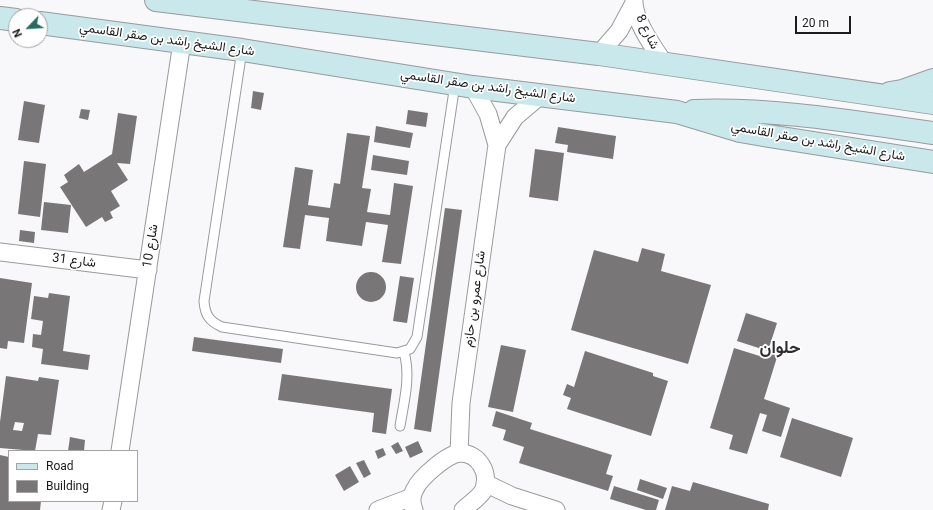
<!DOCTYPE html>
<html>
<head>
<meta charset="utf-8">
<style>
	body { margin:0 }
	#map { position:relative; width:933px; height:510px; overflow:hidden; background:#f8f8fa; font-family:Roboto,sans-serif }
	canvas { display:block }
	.legend { position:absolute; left:8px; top:450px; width:130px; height:52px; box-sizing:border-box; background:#fff; border:1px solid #a4a4a5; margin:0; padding:5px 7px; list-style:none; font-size:12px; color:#1c1c1d }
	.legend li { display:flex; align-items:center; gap:8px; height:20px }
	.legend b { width:20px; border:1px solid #a4a4a5 }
	.north { position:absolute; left:8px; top:8px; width:40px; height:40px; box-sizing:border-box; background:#fff; border:1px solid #a4a4a5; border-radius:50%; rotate:245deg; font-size:11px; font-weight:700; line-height:16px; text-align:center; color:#1c1c1d }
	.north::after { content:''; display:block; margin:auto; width:14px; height:18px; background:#256c62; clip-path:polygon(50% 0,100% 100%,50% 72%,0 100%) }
	.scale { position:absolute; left:795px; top:16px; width:56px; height:18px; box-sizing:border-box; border:2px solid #1c1c1d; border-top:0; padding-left:5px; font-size:12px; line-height:14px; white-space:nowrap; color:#1c1c1d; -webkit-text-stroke:3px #fff; paint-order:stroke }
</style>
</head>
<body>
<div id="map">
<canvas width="933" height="510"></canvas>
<ul class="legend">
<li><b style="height:5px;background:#c8e8ec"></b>Road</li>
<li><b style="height:11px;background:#797677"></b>Building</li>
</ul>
<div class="north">N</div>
<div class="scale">20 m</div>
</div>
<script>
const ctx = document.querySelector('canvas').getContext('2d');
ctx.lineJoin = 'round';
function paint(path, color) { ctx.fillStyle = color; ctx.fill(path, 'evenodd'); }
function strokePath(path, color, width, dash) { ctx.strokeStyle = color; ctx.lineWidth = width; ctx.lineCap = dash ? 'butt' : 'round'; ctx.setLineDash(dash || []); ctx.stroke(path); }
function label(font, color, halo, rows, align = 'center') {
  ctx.font = font + ' Roboto,Vazirmatn,sans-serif'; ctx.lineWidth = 3.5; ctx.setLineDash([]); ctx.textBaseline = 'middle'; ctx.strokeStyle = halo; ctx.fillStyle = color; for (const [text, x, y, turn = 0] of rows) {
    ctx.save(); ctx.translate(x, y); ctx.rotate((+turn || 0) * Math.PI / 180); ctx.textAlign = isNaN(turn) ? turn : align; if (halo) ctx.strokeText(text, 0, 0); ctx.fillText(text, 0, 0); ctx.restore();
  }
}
paint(new Path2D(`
	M253,91L264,93L261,110L251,108Z
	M24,101L45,105L39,143L18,140Z
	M81,109L90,110L88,120L79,118Z
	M408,110L428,113L426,127L406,124Z
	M118,113L137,116L130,164L117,163L128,180L111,191L120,206L110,212L113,218L105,222L102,217L86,227L60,187L68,182L64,175L79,164L84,172L112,154Z
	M376,126L413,133L410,148L374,142Z
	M558,127L616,136L613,159L567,152L568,145L555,143Z
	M347,133L370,136L362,188L371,189L367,212L390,215L394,183L413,186L401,264L382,262L388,225L366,222L362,246L326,241L329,218L305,215L300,249L283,247L295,167L313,170L308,205L330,208L334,183L340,184Z
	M535,149L564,153L558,201L529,197Z
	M373,155L409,161L407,175L371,170Z
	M24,161L46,164L40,217L18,214Z
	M44,202L71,205L68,233L41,230Z
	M445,208L462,210L431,432L414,429Z
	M20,230L35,232L34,243L19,241Z
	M642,248L665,254L661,271L711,285L688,364L571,330L594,250L638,262Z
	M356 287a15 15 0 1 1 30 0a15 15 0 1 1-30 0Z
	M400,276L414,278L407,323L393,321Z
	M0,278L32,283L24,343L8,341L7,349L0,348Z
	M49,293L70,296L63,351L90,355L88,370L41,364L43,349L32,347L33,334L41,335L43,321L31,319L34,296L48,298Z
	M746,313L777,323L768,351L778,354L764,399L790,408L781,437L762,431L767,415L760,413L747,454L729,449L733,435L710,428L734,348L766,358L768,351L737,341Z
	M194,337L283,349L281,363L192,351Z
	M501,345L526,350L513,412L488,407Z
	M585,351L653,373V376L668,381L651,436L567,409L571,398L563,395L567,384L574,387Z
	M282,374L392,389L386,434L372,432L374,413L278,400Z
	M6,376L38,381L39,377L59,380L51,435L38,434L35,451L0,448V422ZM15,422L24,423L22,431L13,430Z
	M496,411L532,423L530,429L612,455L606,474L613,476L608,491L519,463L524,447L503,440L506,430L492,426Z
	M792,418L853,438L841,477L780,457Z
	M70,437L85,440L84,451H68Z
	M418,441L423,452L410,458L405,447Z
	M398,442L403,451L396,454L391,446Z
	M383,448L386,455L378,459L375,451Z
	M0,455L9,457V501H41L40,510H0Z
	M364,460L371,474L364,478L356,463Z
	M350,466L359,482L344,491L335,475Z
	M640,479L667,488L663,499L637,490Z
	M693,482L769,504L768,510H665L672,486L690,491Z
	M614,486L659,500L656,510H646L610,499Z`), '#797677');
const service = new Path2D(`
	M242,50L204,301C205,315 209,321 222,327L397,353L410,349L417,337L455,84
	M400,426C404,401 411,377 404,352`);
const minor = new Path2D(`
	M634,0C633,19 654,48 664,63
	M599,54L619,31L634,3
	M497,145L515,117L541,95
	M0,252L148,270
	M120,451L182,42
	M459,453L461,403L497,145L488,114L473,87
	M485,483L512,496L556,510
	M111,510L113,501
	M378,510L412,497
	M414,510C411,503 411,496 415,489C420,478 447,454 460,453C479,453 491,474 483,491C479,498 469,504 463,510`);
const secondary = new Path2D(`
	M156,0L599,54L933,103
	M0,18L16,20
	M40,23L242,50L473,87L677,112L740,131L769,136L933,162
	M890,93L902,91L933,80
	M694,111C774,108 854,122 933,133`);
strokePath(service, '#999a9c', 11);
strokePath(minor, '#999a9c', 19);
strokePath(secondary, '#999a9c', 24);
strokePath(service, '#fff', 9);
strokePath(minor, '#fff', 17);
strokePath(secondary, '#c8e8ec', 22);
label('13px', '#1c1c1d', '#fff', [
	["شارع 8",647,32,64],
	["شارع الشيخ راشد بن صقر القاسمي",167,40,8],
	["شارع الشيخ راشد بن صقر القاسمي",488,87,8],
	["شارع الشيخ راشد بن صقر القاسمي",818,142,10],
	["شارع 10",151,246,-81],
	["شارع 31",74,261,7],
	["شارع عمرو بن حازم",475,299,-82]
]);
label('bold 17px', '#2d2d2f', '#fff', [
	["حلوان",780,349]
]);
</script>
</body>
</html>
